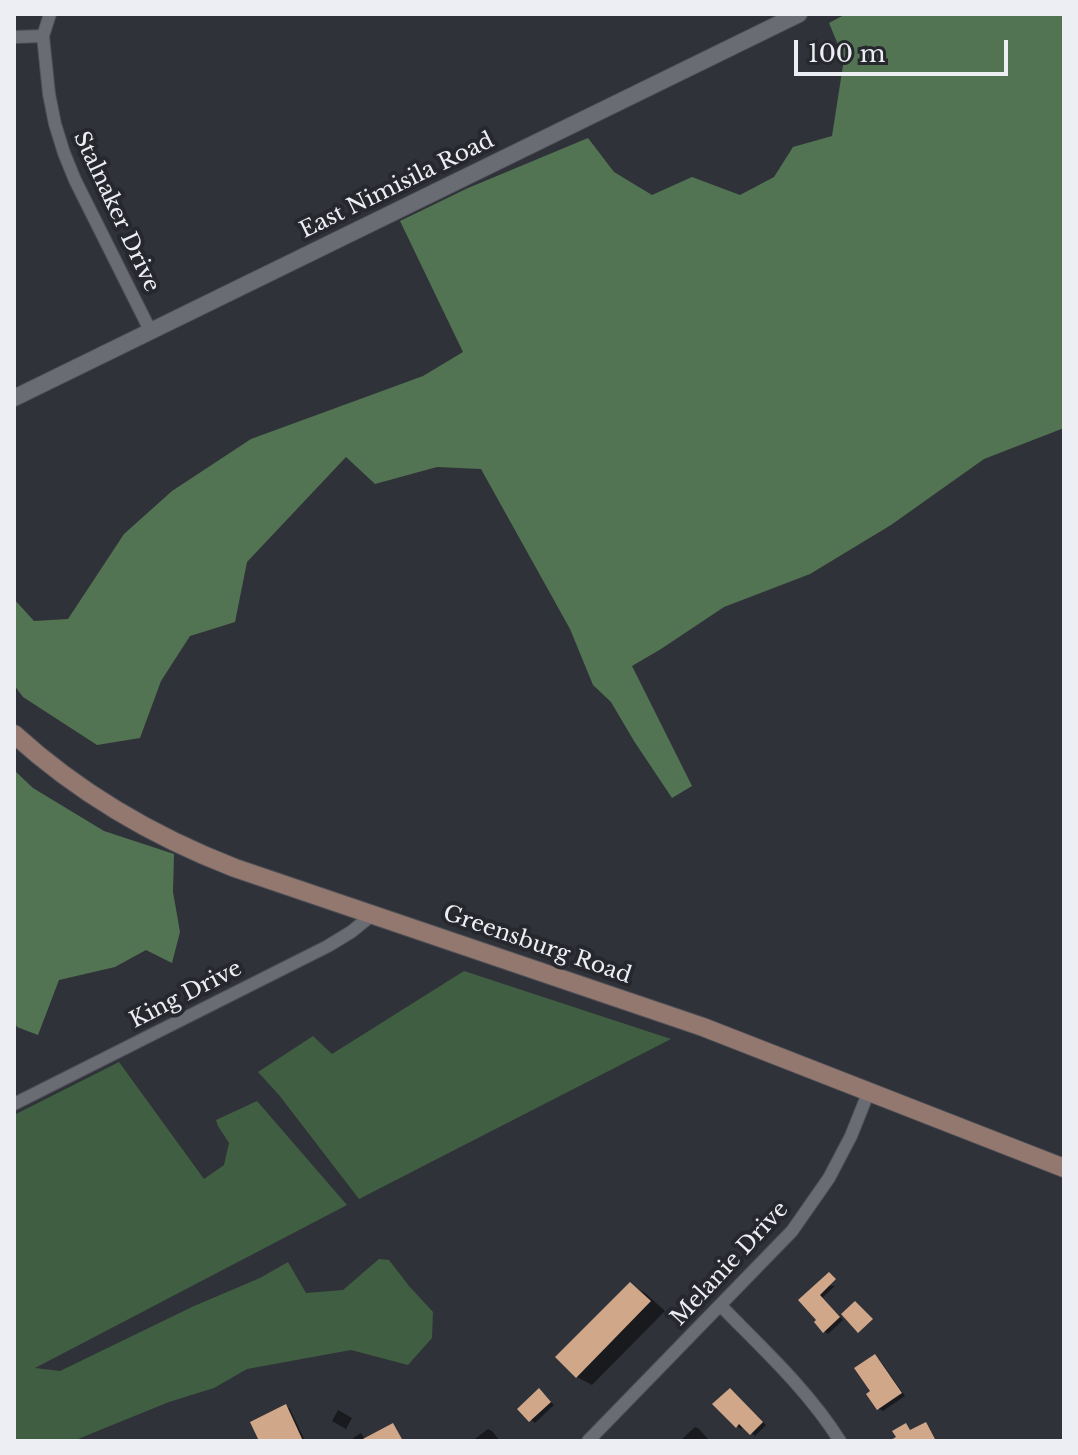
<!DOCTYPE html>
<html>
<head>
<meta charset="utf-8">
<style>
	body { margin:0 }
	#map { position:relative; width:1078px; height:1455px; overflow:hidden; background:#303239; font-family:"Libre Baskerville",serif }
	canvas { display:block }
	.frame { position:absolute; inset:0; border:16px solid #edeef3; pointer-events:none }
	.scale { position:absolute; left:794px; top:40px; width:214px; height:36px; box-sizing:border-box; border:4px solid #edeef3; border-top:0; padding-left:10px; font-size:24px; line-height:28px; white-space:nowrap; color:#edeef3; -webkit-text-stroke:6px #26282e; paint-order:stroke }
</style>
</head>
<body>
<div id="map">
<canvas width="1078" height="1455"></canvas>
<div class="frame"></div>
<div class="scale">100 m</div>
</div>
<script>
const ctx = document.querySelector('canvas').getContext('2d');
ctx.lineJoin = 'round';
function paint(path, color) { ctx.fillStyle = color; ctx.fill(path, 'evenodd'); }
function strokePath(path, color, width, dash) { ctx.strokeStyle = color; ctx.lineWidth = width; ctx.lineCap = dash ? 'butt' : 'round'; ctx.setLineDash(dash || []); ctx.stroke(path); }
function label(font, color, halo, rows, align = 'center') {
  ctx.font = font + ' "Libre Baskerville",serif'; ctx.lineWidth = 8; ctx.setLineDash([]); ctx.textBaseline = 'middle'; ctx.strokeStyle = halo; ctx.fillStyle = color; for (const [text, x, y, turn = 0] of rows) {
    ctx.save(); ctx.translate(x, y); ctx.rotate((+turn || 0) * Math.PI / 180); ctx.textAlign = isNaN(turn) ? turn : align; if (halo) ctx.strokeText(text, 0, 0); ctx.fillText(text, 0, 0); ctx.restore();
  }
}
paint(new Path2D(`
	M464,971L671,1039L359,1199L279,1095L258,1072L313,1036L332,1054Z
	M119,1062L204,1179L224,1165L229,1143L218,1126L216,1120L257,1101L347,1205L35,1368L60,1371L194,1306L260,1278L288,1262L306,1293L343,1290L379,1259L389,1260L409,1286L433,1312L432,1338L408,1365L351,1350L247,1369L214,1388L169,1402L73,1441H14V1115Z`), '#405e41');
paint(new Path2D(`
	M846,14H1064V428L984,459L891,525L810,574L724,607L661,649L632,666L692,786L672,798L634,741L611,702L593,685L570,629L481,469L437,467L375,484L346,457L247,562L235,622L190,636L161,681L140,738L97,745L23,697L14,685V599L34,621L68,619L124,534L172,491L251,439L423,376L463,352L400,221L468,188L588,138L614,172L652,195L692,177L740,195L774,177L793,147L832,136L844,59L829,23Z
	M14,770L33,788L104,831L174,854L173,892L180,932L172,963L146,950L115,967L59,980L38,1035L17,1027L14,1021Z`), '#527453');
paint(new Path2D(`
	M818,1284L835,1286L822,1298L843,1320L828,1334L824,1331Z
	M630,1285L645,1293L665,1311L592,1385L577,1377Z
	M875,1356L879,1359L905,1396L883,1411L878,1408L873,1392Z
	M539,1390L554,1405L535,1423L519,1409Z
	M734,1393L766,1425L755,1436L744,1426L741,1429L737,1426Z
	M286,1406L290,1409L305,1441H262Z
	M338,1410L352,1418L346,1429L332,1421Z
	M695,1427L699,1429L710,1441H680Z
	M488,1429L492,1431L500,1441H472Z
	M361,1433L366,1441H355L353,1438Z`), '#0007');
paint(new Path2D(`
	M829,1272L836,1279L820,1295L840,1317L823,1333L814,1322L816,1320L798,1300Z
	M630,1282L651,1301L576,1378L555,1357Z
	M855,1301L873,1319L858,1333L841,1314Z
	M875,1354L902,1393L877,1410L866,1394L870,1391L854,1368Z
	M539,1388L551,1402L529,1422L517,1409Z
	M730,1388L763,1422L750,1435L739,1424L736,1428L712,1404Z
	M286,1404L303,1441H259L250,1422Z
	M926,1422L936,1441H889L896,1437L892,1431L906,1423L910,1430Z
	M393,1423L403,1441H359Z`), '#d1a789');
const minor = new Path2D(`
	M50,14L43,36L49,94L55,124L64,153L75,180L150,330
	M14,37L43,36
	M14,1104L328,946L351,932L372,915
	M721,1306C763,1349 808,1390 840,1441
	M588,1441L792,1231L829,1178L851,1136L869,1091`);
const tertiary = new Path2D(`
	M14,398L799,14`);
const secondary = new Path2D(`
	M14,734C80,794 152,836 235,868L703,1027L1064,1168`);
strokePath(minor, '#4f5057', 14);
strokePath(tertiary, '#4f5057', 18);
strokePath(secondary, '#4f5057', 20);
strokePath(minor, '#6a6c74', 12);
strokePath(tertiary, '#6a6c74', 16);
strokePath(secondary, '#92786f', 18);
label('22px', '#edeef3', '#26282e', [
	["East Nimisila Road",397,186,-26],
	["Stalnaker Drive",116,212,65],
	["Greensburg Road",537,945,19],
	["King Drive",186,995,-27],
	["Melanie Drive",730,1264,-47]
]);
</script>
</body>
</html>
